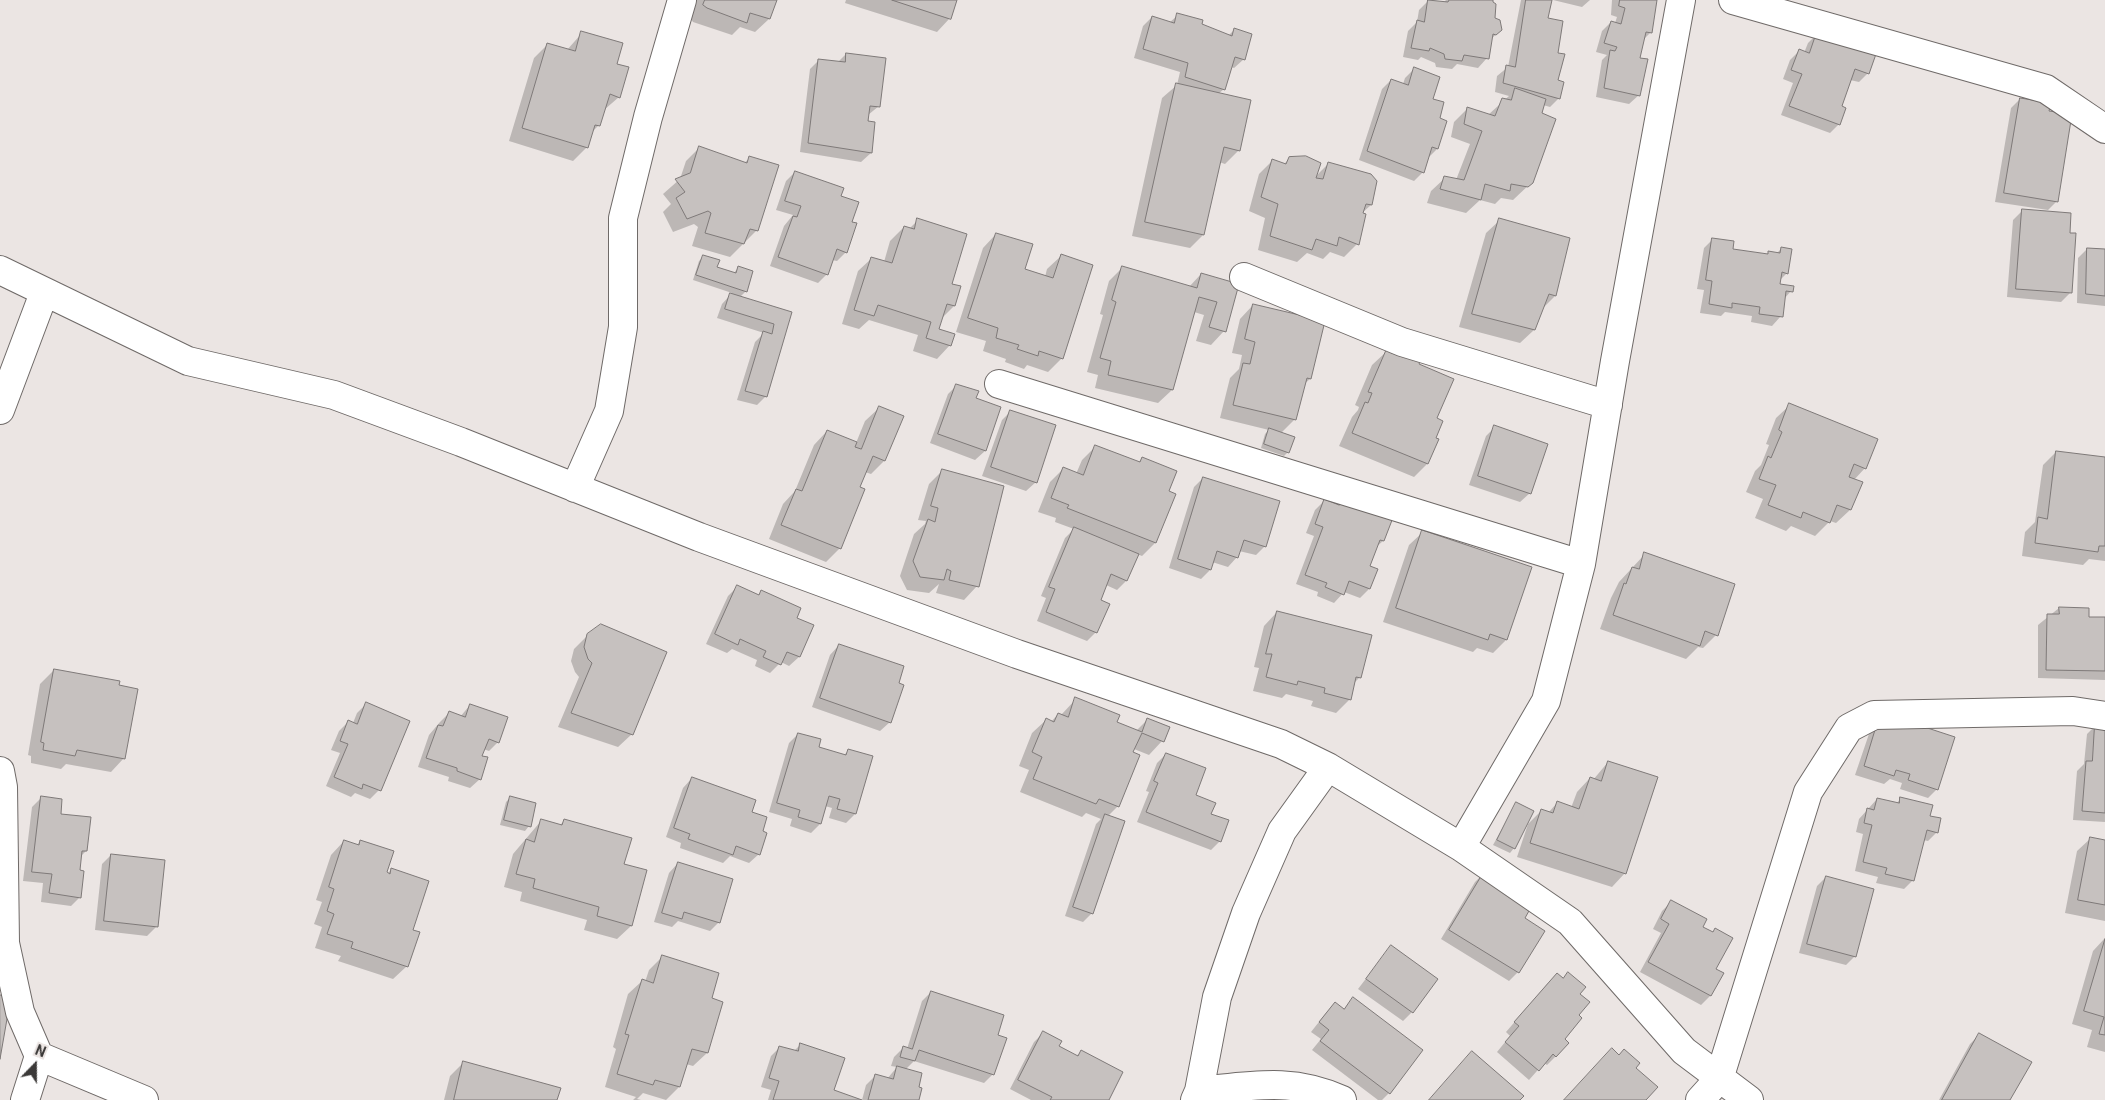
<!DOCTYPE html>
<html>
<head>
<meta charset="utf-8">
<style>
	body { margin:0 }
	#map { position:relative; width:2105px; height:1100px; overflow:hidden; background:#ebe5e3; font-family:Roboto,sans-serif }
	canvas { display:block }
	.north { position:absolute; left:10px; top:1040px; width:50px; height:50px; -webkit-text-stroke:4px #ebe5e3; paint-order:stroke; rotate:22deg; font-size:14px; font-weight:700; line-height:20px; text-align:center; color:#3b3938 }
	.north::after { content:''; display:block; margin:auto; width:18px; height:22px; background:#3b3938; clip-path:polygon(50% 0,100% 100%,50% 72%,0 100%) }
</style>
</head>
<body>
<div id="map">
<canvas width="2105" height="1100"></canvas>
<div class="north">N</div>
</div>
<script>
const ctx = document.querySelector('canvas').getContext('2d');
ctx.lineJoin = 'round';
function paint(path, color) { ctx.fillStyle = color; ctx.fill(path, 'evenodd'); }
function strokePath(path, color, width, dash) { ctx.strokeStyle = color; ctx.lineWidth = width; ctx.lineCap = dash ? 'butt' : 'round'; ctx.setLineDash(dash || []); ctx.stroke(path); }
paint(new Path2D(`
	M697,0H775L769,19L755,32L740,27L732,35L693,22L691,19Z
	M846,0H956L950,18L937,32L845,3Z
	M1446,0H1492L1494,19L1501,30L1491,39L1487,58L1478,68L1457,64L1452,69L1436,67L1435,63L1421,57L1418,60L1403,57L1408,31L1417,22L1419,10L1428,1L1443,3Z
	M1521,0H1551L1546,19L1557,54L1559,98L1550,107L1543,105L1532,182L1513,200L1501,198L1495,204L1480,200L1466,213L1427,203L1431,191L1445,178L1456,180L1470,144L1451,137L1454,122L1468,108L1488,115L1509,96L1495,92L1497,76L1508,67Z
	M1553,0H1590L1582,7Z
	M1612,0H1656L1651,32L1642,41L1638,59L1639,95L1629,104L1596,97L1602,60L1607,55L1596,52L1602,31L1611,22L1615,23L1617,17L1611,15Z
	M1178,15L1228,36L1235,29L1244,59L1234,68L1231,67L1224,89L1218,94L1239,150L1225,164L1219,162L1203,235L1190,248L1132,236L1162,98L1177,85L1180,72L1134,58L1143,26L1152,17L1169,23Z
	M582,33L615,64L619,97L604,110L599,125L591,133L587,147L573,161L509,141L534,58L548,44L567,50Z
	M1817,34L1868,73L1859,82L1850,80L1840,107L1839,124L1830,133L1781,115L1793,83L1783,79L1790,60L1799,51L1804,53L1808,43Z
	M846,54L879,106L868,115L871,153L861,162L800,152L810,69L819,60L838,62Z
	M1414,69L1438,118L1437,149L1428,158L1423,172L1414,181L1359,160L1382,89L1391,80L1403,84L1405,78Z
	M2020,99L2057,201L2048,210L1995,202L2011,108Z
	M699,148L744,163L750,158L757,230L730,257L692,246L698,227L694,224L673,232L663,212L671,204L663,194L680,179L686,161Z
	M1289,159L1316,176L1329,163L1376,181L1371,205L1362,213L1357,244L1344,257L1330,252L1323,259L1307,253L1297,262L1258,250L1265,218L1249,211L1259,174L1273,160L1284,164Z
	M795,172L840,197L850,223L846,252L837,261L832,260L827,274L818,283L770,266L784,226L793,215L776,210L786,181Z
	M2022,211L2069,234L2070,293L2061,302L2007,297L2013,220Z
	M918,220L950,285L954,306L941,319L937,330L950,345L937,359L913,351L918,335L869,320L859,329L842,324L858,271L872,258L884,262L890,241L904,227L909,229Z
	M1500,220L1569,239L1555,296L1542,309L1534,330L1520,343L1459,327L1486,233Z
	M996,234L1023,270L1045,277L1047,269L1061,256L1062,358L1048,372L1027,365L1024,369L1005,362L1006,359L983,351L986,341L956,332L983,248Z
	M1713,239L1732,250L1766,255L1769,252L1776,254L1781,249L1787,273L1780,280L1779,285L1791,291L1784,299L1781,316L1772,326L1751,322L1752,316L1725,312L1721,316L1700,313L1704,290L1697,289L1704,248Z
	M2087,249L2105,250V306L2077,303L2078,258Z
	M704,256L715,268L733,274L738,268L752,272L745,292L740,297L791,313L766,396L757,405L737,400L755,342L764,333L717,318L722,304L732,293L693,280L699,261Z
	M1122,268L1189,287L1201,274L1238,285L1224,331L1211,345L1196,341L1204,315L1194,312L1172,390L1158,403L1095,388L1098,375L1087,372L1103,315L1100,314L1109,281Z
	M1253,305L1310,379L1303,385L1295,419L1281,433L1288,452L1284,456L1261,448L1265,434L1269,430L1220,418L1230,378L1239,369L1242,355L1232,353L1240,319Z
	M1394,350L1417,365L1427,464L1414,477L1339,446L1352,417L1358,410L1359,407L1355,405L1372,365L1386,352L1391,354Z
	M957,385L974,399L1000,408L985,451L975,460L930,443L948,394Z
	M1790,405L1865,468L1854,480L1861,483L1850,510L1836,523L1830,521L1815,536L1791,526L1786,531L1755,518L1763,499L1746,492L1755,471L1761,465L1769,445L1766,444L1776,418Z
	M879,408L884,461L871,474L865,472L859,488L863,489L840,548L826,562L769,539L783,504L795,491L814,445L827,431L856,443L865,421Z
	M1011,411L1036,482L1026,491L982,476L1002,420Z
	M1495,427L1530,493L1520,502L1469,485L1486,436Z
	M1096,446L1138,463L1142,458L1168,492L1175,494L1155,543L1142,556L1137,554L1126,581L1117,590L1106,585L1099,601L1096,632L1087,641L1037,621L1046,598L1041,596L1065,538L1074,529L1055,522L1056,518L1038,512L1050,482L1063,469L1076,474L1082,460Z
	M2056,452L2105,458V561L2089,559L2083,565L2022,556L2025,532L2035,522L2043,465Z
	M942,471L977,586L964,600L936,593L939,584L929,593L907,590L900,576L914,534L925,524L926,521L918,520L929,484Z
	M1203,478L1265,546L1256,555L1239,551L1237,557L1228,567L1212,562L1210,570L1201,579L1169,568L1194,487Z
	M1344,496L1383,541L1375,548L1369,566L1376,569L1369,589L1360,598L1344,592L1334,603L1317,596L1318,592L1296,584L1314,536L1306,533L1315,510L1324,501L1335,505Z
	M1423,532L1506,640L1493,653L1477,648L1473,652L1383,622L1409,545Z
	M1645,554L1716,635L1703,648L1698,647L1686,659L1600,629L1611,598L1619,582Z
	M737,587L757,596L761,592L795,618L813,626L799,657L789,666L781,662L770,673L755,666L757,660L732,649L727,653L706,644L728,596Z
	M2059,608L2088,618H2105V680L2038,678V625Z
	M1277,612L1360,677L1353,684L1350,699L1336,713L1311,706L1313,701L1286,694L1282,698L1253,691L1259,668L1254,667L1264,626Z
	M588,635L632,734L618,747L558,727L579,677L575,672L571,661L574,649Z
	M839,645L890,722L880,731L812,707L830,655Z
	M54,670L124,758L111,772L66,764L61,769L31,763V756L28,755L40,684Z
	M1076,699L1116,723L1136,731L1148,719L1162,741L1149,755L1134,749L1132,753L1139,756L1117,807L1108,816L1092,913L1083,922L1065,916L1096,824L1101,819L1086,813L1082,817L1020,792L1029,770L1019,766L1032,733L1046,720L1051,722L1058,714L1061,715Z
	M366,704L379,790L370,799L355,793L351,797L326,786L340,753L331,750L339,731L348,722L353,723L357,713Z
	M470,705L498,742L489,751L483,749L481,757L480,779L470,788L448,781L449,777L418,767L429,735L440,722L449,713L460,717Z
	M1879,722L1937,789L1928,798L1900,789L1902,783L1890,779L1884,784L1855,775L1870,731Z
	M2096,725L2105,726V822L2073,820L2077,771L2084,764L2087,734Z
	M798,734L817,748L843,756L849,750L855,814L846,823L829,818L832,808L825,806L820,824L811,833L790,826L792,819L769,812L789,743Z
	M1166,754L1194,796L1210,814L1220,841L1211,850L1137,822L1149,792L1146,791L1157,763Z
	M1608,762L1625,873L1612,887L1517,857L1528,824L1542,810L1548,813L1557,803L1571,808L1577,792L1590,778L1593,780Z
	M692,778L750,812L759,854L749,863L730,856L723,863L680,848L681,843L666,837L683,788Z
	M41,798L59,815L86,851L80,857V897L71,906L41,902L43,883L23,881L32,807Z
	M510,798L529,826L525,831L500,825L506,802Z
	M1901,798L1929,817L1937,832L1928,841L1923,840L1913,880L1904,889L1876,883L1878,877L1855,871L1863,834L1856,832L1859,819L1877,799L1896,804Z
	M1516,804L1514,848L1510,853L1493,845Z
	M541,821L559,826L564,821L622,864L646,871L631,926L617,939L584,930L587,920L520,901L522,892L504,887L513,854Z
	M2091,838L2105,841V921L2065,913L2077,851Z
	M344,841L357,845L360,841L384,877L392,869L411,931L407,966L393,979L338,961L341,956L315,948L322,927L314,924L322,902L316,900L331,855Z
	M111,855L156,927L147,936L95,930L102,864Z
	M678,863L719,922L710,931L678,921L672,927L654,922L669,873Z
	M1484,873L1523,918L1543,931L1518,972L1509,981L1441,939L1475,882Z
	M1826,877L1855,956L1846,965L1799,953L1817,886Z
	M1671,902L1701,927L1712,933L1715,930V969L1722,974L1710,996L1701,1005L1640,972L1661,933L1653,929L1662,911Z
	M2105,938V1052L2087,1047L2092,1030L2072,1024L2093,951Z
	M1391,946L1412,1012L1403,1021L1358,989Z
	M662,957L710,999L707,1053L693,1066L686,1064L679,1087L666,1100L643,1093L637,1099L641,1100H633L636,1097L605,1087L616,1049L613,1047L628,994L642,981L645,982L649,970Z
	M1548,983L1578,994L1577,1015L1556,1056L1547,1065L1544,1063L1529,1080L1497,1052L1510,1036L1506,1032Z
	M931,992L996,1036L993,1074L984,1083L914,1061L905,1070L917,1088L918,1100H862L866,1085L875,1076L887,1079L897,1067L891,1066L894,1057L904,1047L907,1049L922,1001Z
	M1353,999L1389,1093L1382,1100H1378L1312,1050L1321,1039L1311,1032L1326,1013L1335,1004L1343,1010Z
	M1043,1033L1058,1047L1076,1056L1081,1052L1107,1100H1031L1010,1089L1034,1042Z
	M1979,1035L2009,1100H1939L1970,1044Z
	M801,1044L833,1091L859,1100H768L771,1090L761,1087L771,1056L780,1047L794,1051Z
	M464,1062L556,1100H444L450,1076Z`), '#0003');
const building = new Path2D(`
	M705,0H777L770,19L750,13L747,23L707,8L703,5Z
	M892,0H957L951,19Z
	M1428,0L1448,2L1449,0H1493V2L1496,4L1495,18L1500,20L1502,30L1496,35L1493,34L1489,59L1464,55L1462,61L1445,59L1444,54L1430,48L1429,51L1411,48L1417,20L1424,22Z
	M1526,0H1552L1548,18L1563,21L1558,53L1565,54L1558,80L1564,82L1560,99L1503,83L1506,65L1515,67Z
	M1620,0H1657L1652,33L1646,32L1640,58L1648,59L1640,96L1604,88L1610,50L1615,51L1617,47L1604,43L1611,21L1621,24L1625,8L1619,6Z
	M1177,13L1203,20L1202,24L1232,36L1234,28L1252,34L1245,60L1235,57L1225,90L1185,77L1188,63L1143,49L1152,16L1174,23Z
	M581,31L623,43L617,64L629,67L620,98L610,94L600,126L595,125L588,148L522,128L547,43L575,51Z
	M1817,32L1876,54L1869,74L1855,69L1842,106L1846,108L1840,125L1789,106L1802,74L1791,70L1799,49L1809,53Z
	M846,53L886,58L880,107L870,106L868,121L875,122L872,153L808,143L818,59L845,62Z
	M1414,67L1440,77L1433,99L1444,102L1440,118L1447,121L1438,149L1432,147L1424,173L1367,151L1391,79L1408,85Z
	M1176,83L1251,100L1240,151L1224,147L1204,235L1145,222Z
	M1515,88L1546,99L1542,113L1556,119L1533,183L1528,187L1511,184L1510,191L1485,184L1481,200L1440,189L1444,176L1464,180L1482,131L1464,124L1467,107L1495,116L1502,98L1511,100Z
	M2020,98L2051,103L2049,111L2072,114L2058,202L2004,193Z
	M699,146L747,163L749,156L779,165L758,231L750,229L744,244L705,233L711,213L708,211L687,219L676,198L685,192L675,179L690,173Z
	M1306,156L1321,163L1316,178L1323,179L1328,162L1371,174L1377,181L1372,205L1366,204L1363,213L1366,214L1359,245L1339,237L1337,246L1316,239L1312,250L1270,236L1278,204L1261,197L1272,159L1286,164L1289,157Z
	M795,171L844,188L841,196L859,202L852,222L857,223L847,253L837,249L828,275L778,257L793,216L797,217L801,206L785,201Z
	M2022,209L2071,213L2070,233H2076L2072,293L2016,289Z
	M917,218L967,234L952,284L961,286L955,306L947,304L939,329L955,334L951,346L926,338L931,322L878,305L874,316L854,310L871,257L892,263L904,226L914,229Z
	M1499,218L1570,238L1556,296L1549,294L1535,330L1472,314Z
	M996,233L1033,244L1025,269L1053,278L1061,254L1093,265L1063,359L1039,351L1038,356L1017,349L1019,345L996,338L998,328L968,318Z
	M1712,238L1734,241L1733,249L1768,254V251L1780,253L1781,247L1792,249L1788,274L1782,272L1780,284L1794,286L1793,292L1786,291L1783,317L1759,314L1760,307L1732,303V308L1709,304L1712,281L1706,280Z
	M2087,248L2105,249V296L2086,294Z
	M703,255L720,260L717,267L736,273L738,266L753,271L747,292L696,275Z
	M1122,266L1197,288L1201,273L1239,284L1226,332L1209,327L1217,302L1199,297L1173,390L1108,375L1111,361L1100,358L1116,302L1112,300Z
	M730,293L792,312L767,397L745,391L763,331L772,334L774,324L725,309Z
	M1253,304L1325,321L1311,379L1307,378L1296,420L1233,405L1243,363L1250,364L1255,342L1245,339Z
	M1394,349L1421,360L1419,364L1454,379L1437,418L1443,421L1436,438L1439,439L1428,464L1352,433L1365,402L1368,403L1372,393L1368,392L1386,350L1392,353Z
	M956,384L979,391L976,398L1001,407L986,451L938,434Z
	M1789,403L1878,439L1866,469L1854,464L1849,477L1863,482L1851,510L1837,505L1830,523L1803,512L1801,518L1768,505L1776,485L1759,479L1768,456L1771,458L1782,432L1779,430Z
	M879,406L904,416L885,461L873,456L860,487L865,489L841,549L781,525L796,489L802,491L827,430L857,442L855,447L861,449Z
	M1010,410L1056,425L1037,483L991,467Z
	M1494,425L1548,444L1531,494L1478,476Z
	M1269,428L1295,437L1289,453L1264,444Z
	M1095,445L1140,462L1142,457L1177,471L1169,491L1176,494L1156,543L1067,508L1069,505L1051,498L1063,467L1083,475Z
	M2056,451L2105,457V546H2099L2098,552L2035,543L2038,517L2047,519Z
	M942,469L1004,486L979,587L949,580L951,571L947,569L944,580L920,577L913,561L928,519L935,522L938,508L931,506Z
	M1203,477L1280,501L1266,547L1244,540L1238,558L1217,551L1211,570L1178,559Z
	M1343,494L1394,515L1384,541L1380,540L1370,566L1378,569L1370,589L1349,581L1344,595L1325,587L1327,583L1305,575L1323,527L1315,524L1324,499L1339,505Z
	M1074,527L1139,554L1127,581L1111,574L1101,600L1110,604L1097,633L1046,612L1055,589L1049,587Z
	M1422,530L1532,567L1507,640L1490,634L1488,640L1396,608Z
	M1644,552L1735,584L1718,636L1705,631L1700,646L1613,615L1624,583L1626,584L1632,567L1639,569Z
	M737,585L759,595L761,590L801,608L797,618L814,625L800,657L787,652L781,665L763,657L766,651L740,639L738,645L715,634Z
	M2059,607L2089,608V617H2105V671L2046,670L2047,614H2059Z
	M1277,611L1372,635L1361,678L1356,677L1351,700L1324,693L1325,688L1298,681L1297,685L1266,677L1272,654H1266Z
	M601,624L667,652L633,735L571,713L592,663L588,659L584,647L587,634Z
	M839,644L904,666L899,683L904,685L891,723L820,698Z
	M54,669L120,681L119,685L138,689L125,759L77,750L75,756L43,750L44,743L41,742Z
	M1075,697L1120,715L1117,722L1142,732L1147,718L1170,727L1164,742L1142,733L1133,752L1140,755L1119,807L1099,799L1096,804L1033,779L1042,757L1032,752L1046,718L1054,722L1058,713L1068,717Z
	M366,702L410,721L381,791L363,784L362,789L334,777L348,744L340,741L348,720L357,724Z
	M470,704L508,717L499,743L489,739L482,756L488,757L481,780L457,771V768L426,758L438,725L443,726L449,711L465,717Z
	M1900,719L1955,737L1938,790L1908,780L1910,774L1896,770L1894,776L1864,766L1878,720Z
	M2095,724L2105,725V813L2082,811L2086,761H2092Z
	M798,733L821,739L819,747L846,755L848,749L873,756L856,814L837,809L840,799L829,796L821,824L798,817L800,810L777,803Z
	M1166,753L1206,768L1196,795L1216,803L1211,814L1229,820L1221,842L1146,812L1158,783L1154,781Z
	M1608,761L1658,777L1626,874L1530,843L1541,809L1553,813L1557,801L1579,809L1590,777L1601,781Z
	M692,777L756,800L752,812L767,817L763,831L767,833L760,855L736,846L733,855L688,839L690,834L674,828Z
	M41,796L62,799L61,814L91,817L87,851H82L80,870L84,871L81,898L49,893L52,874L32,872Z
	M510,796L536,803L531,827L504,820Z
	M1900,797L1933,805L1930,816L1941,818L1938,833L1927,830L1914,881L1885,874L1887,868L1863,862L1872,825L1864,823L1867,808L1874,810L1877,798L1899,803Z
	M1516,802L1534,811L1515,849L1497,840Z
	M1105,814L1125,821L1093,914L1073,907Z
	M541,819L562,825L564,819L632,838L624,864L647,870L632,926L597,916L599,907L533,888L535,879L516,874L526,839L534,842Z
	M2090,837L2105,840V905L2078,900Z
	M344,840L359,845L360,840L394,851L387,872L390,874L391,868L429,881L413,930L420,932L408,967L351,948L353,942L327,934L334,914L327,911L334,889L329,887Z
	M111,854L165,860L158,927L104,921Z
	M678,862L733,879L720,923L684,912L682,919L662,913Z
	M1484,872L1534,902L1525,918L1545,931L1519,973L1449,930Z
	M1826,876L1874,889L1856,957L1807,944Z
	M1671,900L1707,919L1703,927L1713,932L1715,928L1733,938L1716,969L1724,973L1711,996L1648,962L1669,924L1661,919Z
	M2105,939V1035L2099,1034L2104,1017L2084,1011Z
	M1391,945L1438,979L1413,1013L1366,979Z
	M662,955L719,973L712,998L723,1002L708,1053L692,1049L680,1087L655,1080L653,1085L617,1074L629,1035L625,1034L642,979L653,983Z
	M1568,972L1586,987L1580,994L1590,1002L1579,1015L1582,1018L1565,1039L1569,1043L1556,1057L1553,1054L1539,1071L1505,1042L1519,1026L1514,1022L1557,973L1563,978Z
	M931,991L1004,1015L998,1035L1007,1038L994,1075L919,1050L915,1061L900,1057L903,1046L912,1049Z
	M0,995L11,996L0,1059Z
	M1353,997L1423,1050L1390,1094L1320,1041L1329,1030L1319,1022L1335,1002L1344,1009Z
	M1043,1031L1062,1041L1059,1046L1078,1056L1081,1050L1123,1072L1109,1100H1050L1052,1097L1018,1080Z
	M1979,1033L2032,1062L2010,1100H1942Z
	M800,1043L845,1058L834,1090L862,1100H773L779,1081L769,1078L779,1046L798,1051Z
	M1612,1048L1619,1055L1624,1049L1640,1063L1636,1068L1658,1087L1646,1100H1564Z
	M1472,1051L1524,1096L1520,1100H1429Z
	M463,1061L561,1088L557,1100H454Z
	M897,1066L922,1073L919,1087L922,1088L919,1100H868L875,1074L893,1079Z`);
paint(building, '#c6c1bf');
strokePath(building, '#7e7978', 1);
const minor = new Path2D(`
	M1733,0L2046,89L2105,129
	M0,270L188,361L334,395L461,442L699,537L1017,654L1281,744L1328,767L1461,847L1570,922L1684,1051L1749,1100
	M1244,277L1402,342L1608,405
	M999,384L1581,564
	M0,410L44,293
	M575,488L609,411L623,327V218L648,117L682,0
	M0,771L3,787L5,943L20,1012L39,1056L144,1100
	M1461,847L1546,701L1581,564L1615,361L1681,0
	M1199,1091C1252,1086 1292,1077 1342,1100
	M25,1100L39,1056
	M1195,1100L1199,1091L1217,997L1246,913L1282,831L1328,767
	M1700,1100L1719,1079L1808,792L1849,728L1874,715L2073,711L2105,716`);
strokePath(minor, '#6f6a68', 30);
strokePath(minor, '#fff', 28);
</script>
</body>
</html>
